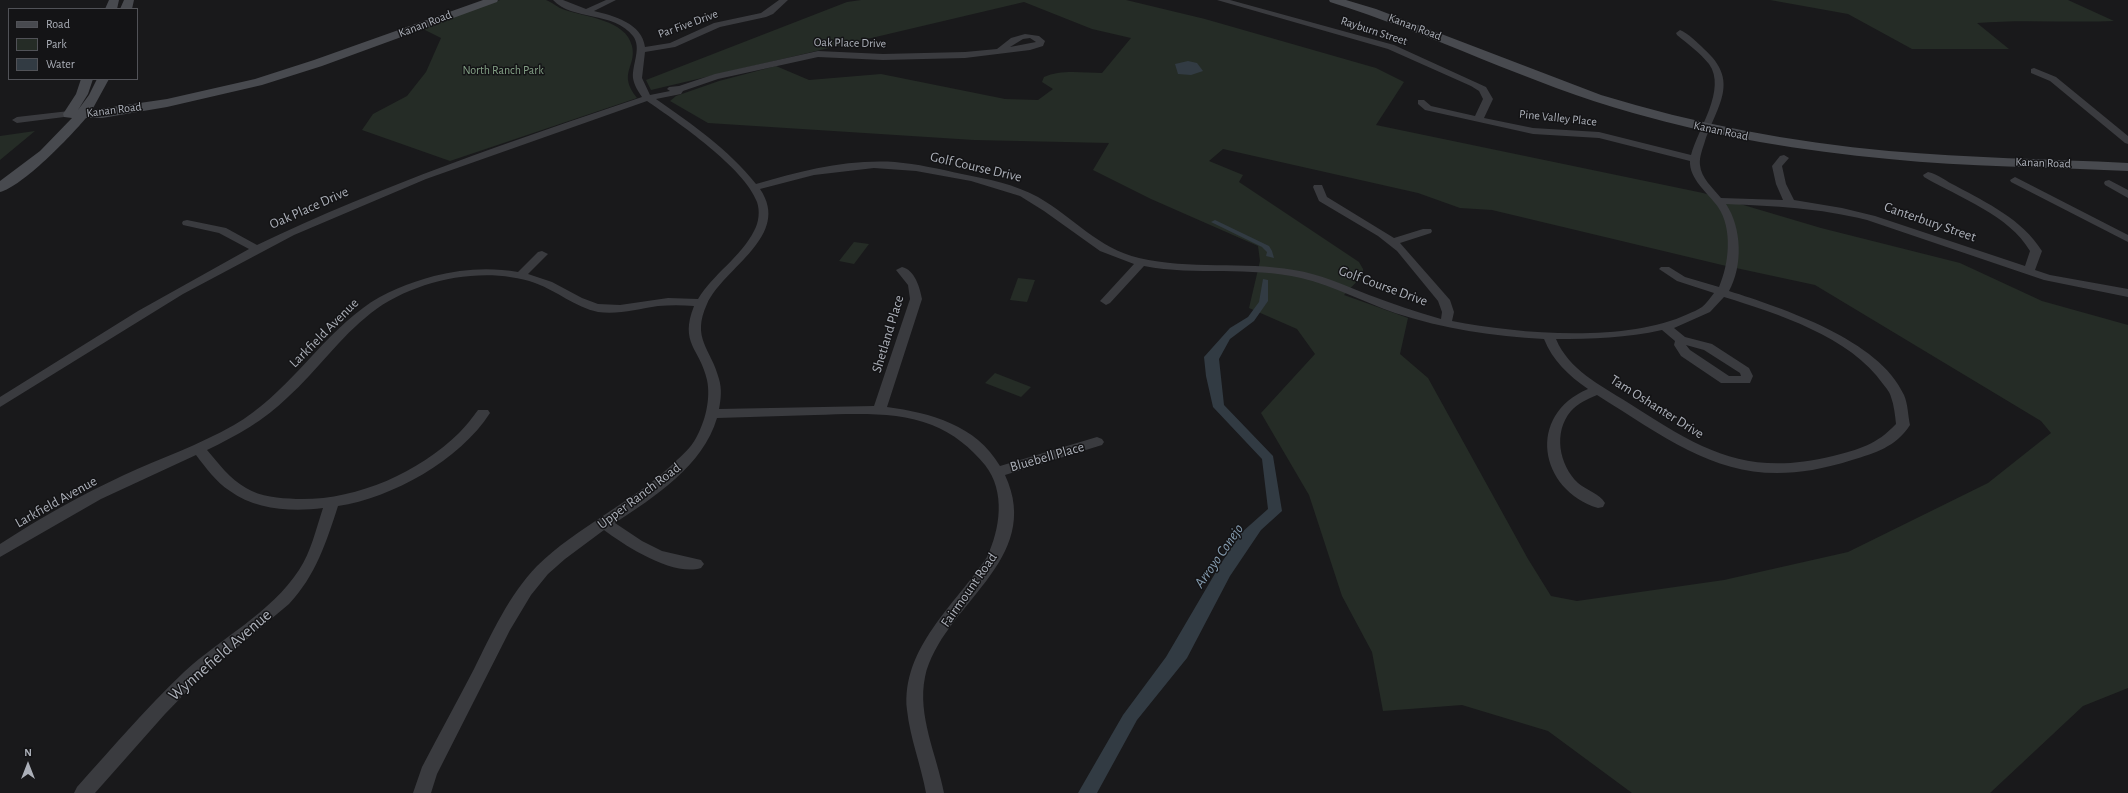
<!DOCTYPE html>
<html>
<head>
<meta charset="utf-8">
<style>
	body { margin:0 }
	#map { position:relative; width:2128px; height:793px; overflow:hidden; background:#19191b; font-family:"Alegreya Sans",sans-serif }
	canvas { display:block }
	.legend { position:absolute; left:8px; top:8px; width:130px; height:72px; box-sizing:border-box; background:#141416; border:1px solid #515257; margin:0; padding:5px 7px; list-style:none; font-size:12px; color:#acb0b9 }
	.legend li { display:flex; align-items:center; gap:8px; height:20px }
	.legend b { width:20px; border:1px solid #515257 }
	.north { position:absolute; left:8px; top:745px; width:40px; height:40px; -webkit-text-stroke:3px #141416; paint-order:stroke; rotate:0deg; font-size:11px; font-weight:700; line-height:16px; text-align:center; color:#acb0b9 }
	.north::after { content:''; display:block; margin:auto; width:14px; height:18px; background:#acb0b9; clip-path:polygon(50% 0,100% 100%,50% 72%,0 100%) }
</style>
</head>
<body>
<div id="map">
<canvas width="2128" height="793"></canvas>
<ul class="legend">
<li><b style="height:5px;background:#484a4f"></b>Road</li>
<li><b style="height:11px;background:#252c26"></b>Park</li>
<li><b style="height:11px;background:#323b43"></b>Water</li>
</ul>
<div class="north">N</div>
</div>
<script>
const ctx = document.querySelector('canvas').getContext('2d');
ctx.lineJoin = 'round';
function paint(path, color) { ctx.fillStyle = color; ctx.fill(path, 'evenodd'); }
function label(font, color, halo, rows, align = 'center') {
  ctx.font = font + ' "Alegreya Sans",sans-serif'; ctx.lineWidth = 3; ctx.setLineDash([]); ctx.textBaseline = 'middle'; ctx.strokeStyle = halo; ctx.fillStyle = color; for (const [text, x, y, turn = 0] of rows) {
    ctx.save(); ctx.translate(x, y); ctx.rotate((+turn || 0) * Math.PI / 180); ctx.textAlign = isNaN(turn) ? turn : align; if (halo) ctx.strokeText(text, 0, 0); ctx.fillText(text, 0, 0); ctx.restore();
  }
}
paint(new Path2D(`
	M500,0C511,0 538,0 546,0C552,2 558,8 565,10C586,17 626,20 632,46C637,67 617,73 637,98L450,161L362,130L373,114L407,96L426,72L441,38L421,28L460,12Z
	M861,0H1126L1205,19L1376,68L1404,82L1376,125L1703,193L1821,228L1960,263L2042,301L2128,325V688L2083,706L1990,793H1632L1548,731L1462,705L1383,711L1372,652L1342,596L1309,495L1261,413L1315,354L1297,329L1249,308L1260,261L1258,246L1151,199L1093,170L1109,143L974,140L708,123L670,101L676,96L719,81L776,66L809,80L881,74L1005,99L1038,100L1053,89L1042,82L1044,77C1061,69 1084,73 1102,73L1131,38L1092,29L1024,2L651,90L646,80L847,2ZM1223,149L1418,193L1460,208L1492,210L1722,265L1815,285L2041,421L2051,433L1988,483L1848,552L1724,580L1577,601L1551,596L1528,559L1428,378L1400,354L1408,318L1344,295L1363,275V269L1359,262L1239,182L1243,175L1209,161Z
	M1770,0H2068L2114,21C2068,23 2022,19 1977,23L2009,49H1912L1848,14Z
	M35,131L0,160V136Z
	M854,242L869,244L854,264L839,261Z
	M1018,278L1035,280L1027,302L1010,300Z
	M995,373L1031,387L1021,397L985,383Z`), '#252c26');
paint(new Path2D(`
	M1188,61L1197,63L1203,71L1191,75L1178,74L1175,64Z
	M1215,220L1269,246L1272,251L1274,258L1266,256L1267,252L1262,247L1211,222Z
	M1263,279L1268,280V301L1254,321L1230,339L1219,359L1224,405L1273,456L1282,511L1261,530L1230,576L1187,658L1137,720L1097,793H1078L1123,715L1166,657L1220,565L1241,533L1268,509L1262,459L1213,407L1206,376L1204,357L1230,328L1248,317L1259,302Z`), '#323b43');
paint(new Path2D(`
	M553,0H563L586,9L606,0H616L594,11C614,16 642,23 645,47L670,43L714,23L761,13L779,0H788L773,14L766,17L720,27L675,47L645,52L642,78L650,95L670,91L667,89L669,87L679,86L715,74L818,51L883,54L965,52L997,49L1011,38L1025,34L1039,36L1045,41L1043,46L1030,50L965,58L883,60L818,57L718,79L683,91L681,94L656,99C692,124 728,149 756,184C801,171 847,159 895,162C917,164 940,169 962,174C988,179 1014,184 1038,197C1073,217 1099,249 1139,258C1190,270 1243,261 1294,270C1320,274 1344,285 1369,295C1393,304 1416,312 1441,319L1442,312L1438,301L1397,251L1378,236L1319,201L1313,187L1314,185H1322L1327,197L1394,238L1423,229H1431L1432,231L1431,233L1400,243L1450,300L1454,312L1452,321C1519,334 1626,343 1688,314C1692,312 1698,310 1702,307C1706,304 1710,298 1714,293L1677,281L1659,269L1661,267H1669L1685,277L1719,287C1729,264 1733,229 1718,207C1708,193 1689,179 1690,161L1599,138L1533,134L1425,110L1418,104V100H1424L1431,106L1475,116L1483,99L1479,91L1471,86L1388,49L1217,0H1230L1394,45L1486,87L1493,99L1484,118L1533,128L1599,132L1691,155C1698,129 1727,89 1709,64C1700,53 1688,44 1677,35L1676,33L1680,30C1688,33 1698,43 1704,49C1740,81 1718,104 1705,141C1703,148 1699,157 1700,165C1701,178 1713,188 1721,198L1783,200L1776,184L1772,166L1780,156L1784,155L1789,158L1782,166L1786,184L1794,200L1842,208L1875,216L2025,266L2030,251C2009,215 1960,198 1924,177L1923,175L1928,172C1938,174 1947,182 1956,186C1987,203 2022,219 2042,251L2035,270L2050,275L2128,289V297L2044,280L1867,220C1818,208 1776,206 1726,204C1742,228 1743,266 1729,291C1782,308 1880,340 1904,395C1908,404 1908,416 1910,425C1896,447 1875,453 1852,460C1740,496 1688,452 1597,395C1588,399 1578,403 1571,411C1553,432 1559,465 1578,483C1586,490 1600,494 1605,503L1603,507L1598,508C1539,490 1526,415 1588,389C1568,375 1553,361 1544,339C1493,336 1444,329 1395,313C1364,302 1334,286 1301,278C1250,266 1196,276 1144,266L1110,303L1106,305L1100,301L1134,264L1100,251L1044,211L1020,196L971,181L916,171L874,168L814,175L760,189C792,236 724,267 707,304C691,339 711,348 719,379C722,389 721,399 719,409L874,406L910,299L908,285L896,270L902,267C915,270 920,288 922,299L887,407C931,413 976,425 1000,466L1097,437L1102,439L1104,442L1102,445L1005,475C1045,561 942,604 925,677C917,716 937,755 944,793H926C921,765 910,738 907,710C901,648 956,604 987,557C1000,529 1006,492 985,465C970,447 954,434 932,425C897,411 853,414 815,415C782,416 750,417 717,418C703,466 654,497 615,523L642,541L662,551L701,560L704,564L701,568C674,577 625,546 604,530L565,559L548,574L531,595L510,630L437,774L431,793H413L422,767C439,734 457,702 474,669C492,633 509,595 537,566C578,526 632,503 674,463C682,455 691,448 696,438C705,422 711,399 707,380C700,348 679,344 694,306C682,305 670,305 658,306C638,309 618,315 598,312C575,307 557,291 535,283C483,265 414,280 371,313C340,337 317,371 288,397C265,420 236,436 207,450C219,464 230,479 246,488C261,497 279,498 296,499C354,501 417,474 459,433C466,426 472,418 478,410H488L490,413C460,460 392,498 338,506C326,543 316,575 289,604L197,681L165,714L95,793H74L77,787C112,748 146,708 184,672C221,638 271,613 299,570C311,552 316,529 323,508C293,512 255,510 230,491C216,482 206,468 196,455L101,499L0,557V544C40,518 81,495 124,475C161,458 199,445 234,425C286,395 316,343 363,308C384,292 409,283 434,276C461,269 490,267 518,272L538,252L542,251L548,254L528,274L552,282L582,298L598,304L620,305L668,298L698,299C713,274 741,257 754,231C759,222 760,211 757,202C745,168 676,121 647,101L426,179L294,235L183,294L0,407V397L138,311L249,249L219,233L183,225L182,223L183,221L187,220L226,228L257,245C382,185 512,141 642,97C638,91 634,85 633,78C632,64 642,48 633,36C614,11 572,21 553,0ZM1030,38L1036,42L1010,47L1023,39ZM1724,297C1776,313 1851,337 1883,384C1886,388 1890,392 1891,397C1894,405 1895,415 1896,424C1876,445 1860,449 1833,456C1744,478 1699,448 1627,402C1600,385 1569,370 1556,339C1592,339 1627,338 1662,330L1675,341L1674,345L1681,356L1721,383H1750L1753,376L1749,368L1712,344L1685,337L1674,328L1710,312ZM1686,345L1704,350L1740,373L1741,376H1729L1690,350Z
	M2034,68L2056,77L2128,136V144L2125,143L2050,81L2031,73V69Z
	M69,111L74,114L72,116L17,123L12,120L17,117Z
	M2015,177L2128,235V242L2011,182L2010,180Z
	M2109,180L2128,190V198L2105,185L2104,183L2105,181Z`), '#3a3b3f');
paint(new Path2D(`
	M109,0H119L117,9H105Z
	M124,0H134L132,9H120Z
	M483,0H498L497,2L322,66L262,85L167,107L102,118H86C71,136 22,187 0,192V181L40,151L72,118L64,117L63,114L76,94L81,79H93L88,94L78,110L89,95L97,79H109L92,110L167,99L255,79L314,60Z
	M1329,0H1346L1376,9L1601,95C1695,124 1791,142 1889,151C1969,158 2048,159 2128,163V171C2048,167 1968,167 1889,159C1802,151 1717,137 1633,113C1529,84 1433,34 1330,2Z`), '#484a4f');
label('12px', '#acb0b9', '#141416', [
	["Kanan Road",425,24,-21],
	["Par Five Drive",688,24,-20],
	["Kanan Road",1415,27,21],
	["Rayburn Street",1374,31,18],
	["Oak Place Drive",850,43,1],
	["Kanan Road",114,110,-7],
	["Pine Valley Place",1558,118,6],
	["Kanan Road",1721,131,12],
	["Kanan Road",2043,163,2]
]);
label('12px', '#85a287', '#141416', [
	["North Ranch Park",503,70]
]);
label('14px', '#acb0b9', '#141416', [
	["Golf Course Drive",976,167,13],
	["Oak Place Drive",309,208,-24],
	["Canterbury Street",1930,222,19],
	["Golf Course Drive",1383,286,20],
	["Larkfield Avenue",324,333,-45],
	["Shetland Place",888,334,-73],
	["Tam Oshanter Drive",1657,407,32],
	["Bluebell Place",1047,457,-16],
	["Upper Ranch Road",639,496,-37],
	["Larkfield Avenue",56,502,-29],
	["Fairmount Road",969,590,-55]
]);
label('italic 15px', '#869db1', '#141416', [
	["Arroyo Conejo",1219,556,-55]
]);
label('17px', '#acb0b9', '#141416', [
	["Wynnefield Avenue",220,655,-41]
]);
</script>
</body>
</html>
